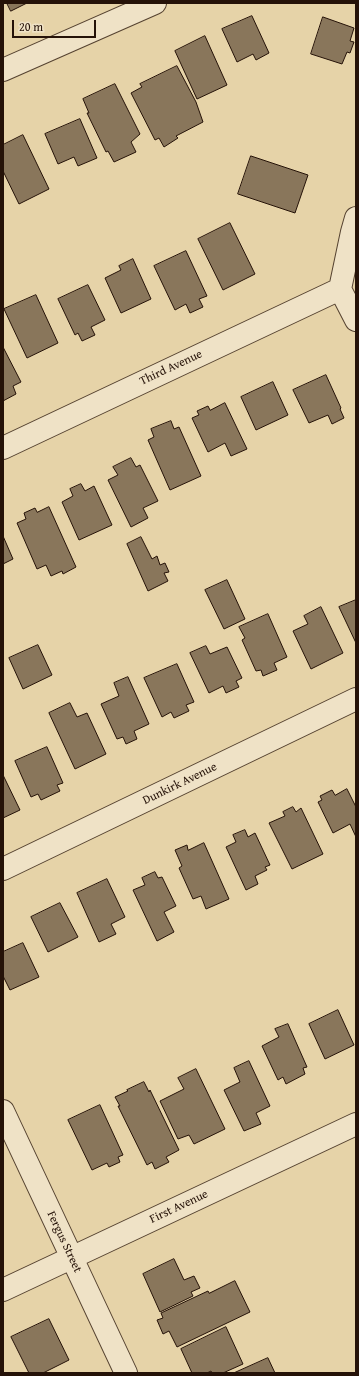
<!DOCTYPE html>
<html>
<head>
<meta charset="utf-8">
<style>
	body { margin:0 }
	#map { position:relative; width:359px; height:1376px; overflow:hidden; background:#e6d3a8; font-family:"Gentium Book Plus",serif }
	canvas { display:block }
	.frame { position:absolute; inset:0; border:4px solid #251208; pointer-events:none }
	.scale { position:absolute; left:12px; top:20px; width:84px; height:18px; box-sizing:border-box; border:2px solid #251208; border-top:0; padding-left:5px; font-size:12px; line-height:14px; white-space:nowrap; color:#251208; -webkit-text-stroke:3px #efe2c6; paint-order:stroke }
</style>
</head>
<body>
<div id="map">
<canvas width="359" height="1376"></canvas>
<div class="frame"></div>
<div class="scale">20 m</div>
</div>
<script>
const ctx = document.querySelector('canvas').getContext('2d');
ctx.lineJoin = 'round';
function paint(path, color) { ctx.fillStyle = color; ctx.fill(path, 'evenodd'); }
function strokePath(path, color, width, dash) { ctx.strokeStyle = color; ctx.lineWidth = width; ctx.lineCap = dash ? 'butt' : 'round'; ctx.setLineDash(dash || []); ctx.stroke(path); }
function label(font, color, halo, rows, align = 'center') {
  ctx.font = font + ' "Gentium Book Plus",serif'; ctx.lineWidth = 3; ctx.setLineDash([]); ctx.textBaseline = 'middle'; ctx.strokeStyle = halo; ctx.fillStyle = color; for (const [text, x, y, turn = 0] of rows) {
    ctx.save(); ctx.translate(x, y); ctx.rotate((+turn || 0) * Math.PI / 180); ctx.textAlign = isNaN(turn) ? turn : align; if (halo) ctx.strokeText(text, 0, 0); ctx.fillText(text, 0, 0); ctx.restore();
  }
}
const building = new Path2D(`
	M7,3H27L11,11Z
	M252,16L269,53L256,60L253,54L237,62L222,29Z
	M323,17L354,28L350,41L354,42L350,53L347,52L342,64L311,54Z
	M205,36L227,85L197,99L175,51Z
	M177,66L196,102L203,122L176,136L178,138L164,147L159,138L155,140L131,93L142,87L140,84Z
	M115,84L140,134L131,142L136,152L114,162L108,151L106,152L87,113H89L83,99Z
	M80,119L97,158L78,166L74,157L58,164L45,134Z
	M23,135L49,189L19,204L3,171V145Z
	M251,156L308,175L295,213L238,194Z
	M230,223L255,274L223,290L198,239Z
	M186,251L207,296L199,299L203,307L190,313L186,304L175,310L154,266Z
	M133,259L151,299L121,313L105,278L121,270L119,266Z
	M88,285L105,320L91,327L95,335L82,341L78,333L75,335L58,299Z
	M36,295L58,343L27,358L4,309Z
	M3,347L21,382L13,386L16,394L3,401Z
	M326,375L341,408L340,409L344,418L332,424L328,415L309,423L293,390Z
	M273,382L288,415L256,430L241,397Z
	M225,403L247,449L231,456L225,443L208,452L192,418L199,415L197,411L208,406L210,410Z
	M171,421L174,429L179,427L201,476L170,490L148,440L154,437L151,429Z
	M131,458L136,467L140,465L158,501L143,508L148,518L131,527L108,480L118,475L113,467Z
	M81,484L85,491L94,486L112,525L79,540L62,502L73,496L70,489Z
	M49,507L76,567L63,574L62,571L51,576L46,565L37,569L17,523L26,519L24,513L35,508L37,512Z
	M3,536L13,559L3,564Z
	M141,537L152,559L157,556L160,565L165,563L169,572L164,573L168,581L148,591L127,544Z
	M227,580L245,619L224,629L205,590Z
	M356,600V643L339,607Z
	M321,607L343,653L311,669L293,631L308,624L304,616Z
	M268,614L287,657L274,663L277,670L263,676L261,670L256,671L242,640L245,638L239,627Z
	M38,645L52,675L23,689L9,658Z
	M206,646L210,654L227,647L242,678L236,681L239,687L226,693L223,686L209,693L190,653Z
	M177,664L194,702L186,705L189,711L174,718L171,712L162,717L144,678Z
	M128,677L149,724L134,731L137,739L126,744L123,737L117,739L101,704L119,696L114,683Z
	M70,703L77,717L87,713L106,754L75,769L49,713Z
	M47,747L63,783L57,785L60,791L41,800L38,794L31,797L15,761Z
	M3,775L20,810L3,818Z
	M347,789L356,807V837L350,824L333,833L318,802L322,800L320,796L332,790L335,795Z
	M293,807L296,812L301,808L323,854L292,869L269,823L285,816L283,812Z
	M245,830L248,837L255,833L270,865L265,867L267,870L255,876L258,884L246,890L226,847L236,842L233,835Z
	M204,843L229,899L206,909L201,896L193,899L179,868L182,866L175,850L187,845L188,850Z
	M155,872L158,878L162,877L176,906L164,912L174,932L157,941L133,890L145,885L142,878Z
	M107,879L125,917L111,924L116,934L99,942L77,893Z
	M60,903L78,937L48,952L31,917Z
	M23,943L39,977L10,990L3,976V952Z
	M338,1010L354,1045L325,1059L309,1024Z
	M288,1024L307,1067L303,1068L305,1074L286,1084L283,1077L278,1080L262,1046L279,1037L275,1029Z
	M249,1061L270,1106L256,1113L261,1124L244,1131L224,1090L240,1082L234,1068Z
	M196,1069L225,1129L194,1144L189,1135L178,1139L160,1101L184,1089L178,1078Z
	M144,1082L149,1092L150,1090L179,1150L166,1157L169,1162L155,1169L152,1162L147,1165L118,1106H120L115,1097L128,1091L127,1090Z
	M100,1105L123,1155L118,1157L120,1162L109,1167L107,1163L92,1170L68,1120Z
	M174,1259L184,1280L194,1276L200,1288L191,1292L193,1296L160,1312L143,1274Z
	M235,1281L250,1312L177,1347L169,1331L163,1334L157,1320L163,1318L161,1313L208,1291L209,1293Z
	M49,1319L69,1360L43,1373H29L11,1337Z
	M226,1327L243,1364L223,1373H212L211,1371L207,1373H192L181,1349Z
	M268,1358L275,1373H234Z`);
paint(building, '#89765b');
strokePath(building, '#251208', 1);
const minor = new Path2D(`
	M3,70L155,3
	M356,218L352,232L340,289L356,320
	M3,448L340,289
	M3,869L356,699
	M3,1111L126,1373
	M3,1290L356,1124`);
strokePath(minor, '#554230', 24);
strokePath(minor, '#efe2c6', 22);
label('12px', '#251208', '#efe2c6', [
	["Third Avenue",171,368,-25],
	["Dunkirk Avenue",180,784,-26],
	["First Avenue",179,1207,-25],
	["Fergus Street",64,1242,65]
]);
</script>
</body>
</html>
